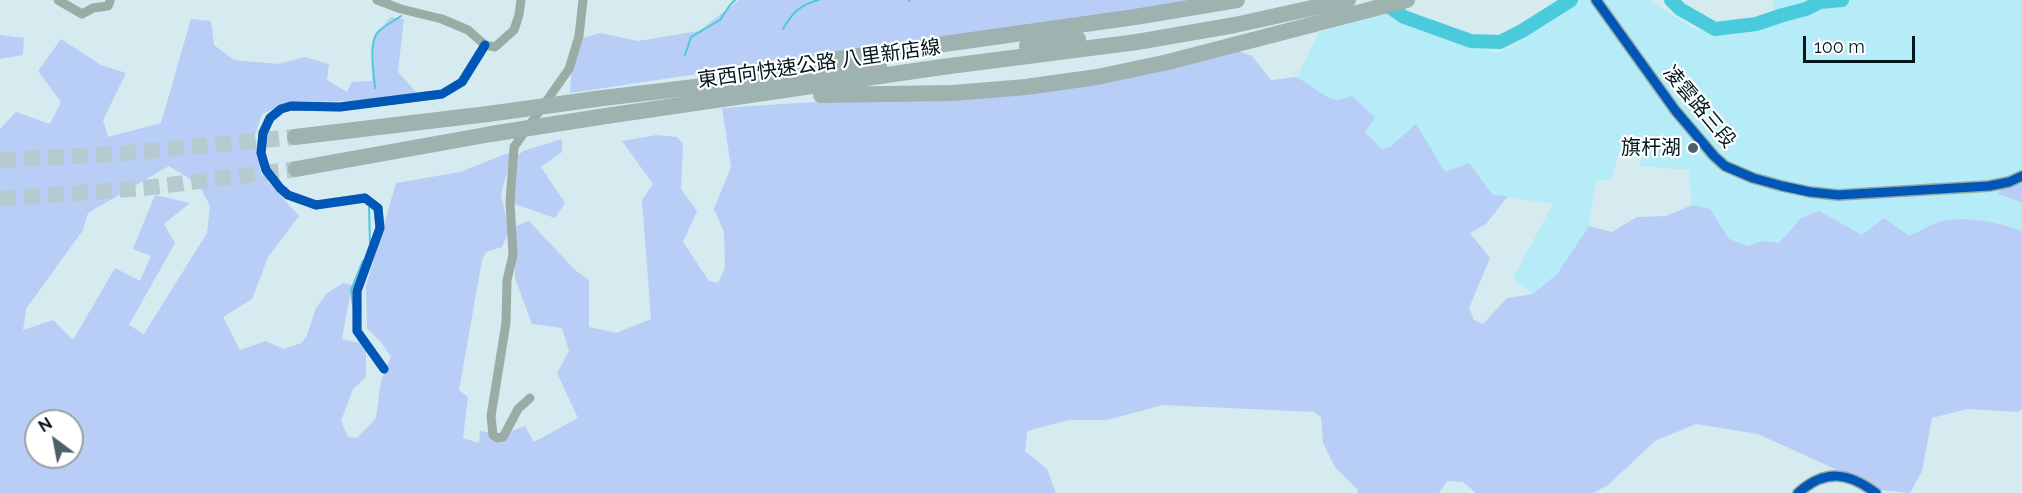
<!DOCTYPE html>
<html>
<head>
<meta charset="utf-8">
<style>
	body { margin:0 }
	#map { position:relative; width:2022px; height:493px; overflow:hidden; background:#d5ebf0; font-family:Raleway,sans-serif }
	canvas { display:block }
	.north { position:absolute; left:24px; top:409px; width:60px; height:60px; box-sizing:border-box; background:#fff; border:2px solid #99a2a4; border-radius:50%; rotate:328deg; font-size:16px; font-weight:700; line-height:24px; text-align:center; color:#00171c }
	.north::after { content:''; display:block; margin:auto; width:21px; height:27px; background:#4b6166; clip-path:polygon(50% 0,100% 100%,50% 72%,0 100%) }
	.scale { position:absolute; left:1803px; top:36px; width:112px; height:27px; box-sizing:border-box; border:3px solid #00171c; border-top:0; padding-left:8px; font-size:18px; line-height:21px; white-space:nowrap; color:#00171c; -webkit-text-stroke:4px #fff; paint-order:stroke }
</style>
</head>
<body>
<div id="map">
<canvas width="2022" height="493"></canvas>
<div class="north">N</div>
<div class="scale">100 m</div>
</div>
<script>
const ctx = document.querySelector('canvas').getContext('2d');
ctx.lineJoin = 'round';
function paint(path, color) { ctx.fillStyle = color; ctx.fill(path, 'evenodd'); }
function strokePath(path, color, width, dash) { ctx.strokeStyle = color; ctx.lineWidth = width; ctx.lineCap = dash ? 'butt' : 'round'; ctx.setLineDash(dash || []); ctx.stroke(path); }
function label(font, color, halo, rows, align = 'center') {
  ctx.font = font + ' Raleway,"Noto Sans TC",sans-serif'; ctx.lineWidth = 4.5; ctx.setLineDash([]); ctx.textBaseline = 'middle'; ctx.strokeStyle = halo; ctx.fillStyle = color; for (const [text, x, y, turn = 0] of rows) {
    ctx.save(); ctx.translate(x, y); ctx.rotate((+turn || 0) * Math.PI / 180); ctx.textAlign = isNaN(turn) ? turn : align; if (halo) ctx.strokeText(text, 0, 0); ctx.fillText(text, 0, 0); ctx.restore();
  }
}
paint(new Path2D(`
	M1578,0H1648L1697,30L1732,35L1774,20L1773,0H2022V175L1999,195L2022,203V231L2004,224L1939,222L1909,236L1862,235L1818,211L1801,218L1779,243L1762,241L1748,246L1729,239L1710,209L1692,205L1689,170L1640,166L1645,139L1625,133L1611,179L1596,181L1589,226L1557,274L1533,294L1513,278L1553,204L1494,195L1469,163L1445,172L1390,147L1382,149L1338,100L1329,98L1297,77L1319,32L1385,14L1496,53L1511,47Z`), '#b5ecf7');
paint(new Path2D(`
	M739,0H1218L926,40L570,93L572,58L583,38L600,33L638,41L699,31Z
	M390,17L404,19L398,72L417,93L356,101L290,102L262,114L255,135L261,174L299,216L268,257L252,299L223,317L240,350L266,341L283,349L302,343L307,335L316,308L327,293L343,283L352,285L342,339L360,343L366,349V377L353,389L341,421L348,437L357,438L376,418L381,381L391,357L381,342L367,328L366,286L396,183L460,172L508,153L511,157L501,195L509,230L502,247L486,252L482,260L459,390L468,397L463,438L479,443L480,431L501,435L525,426L534,442L578,418L557,373L569,351L562,328L532,324L515,278L513,227L529,221L575,270L589,280V327L616,333L651,319L642,200L653,184L622,141L657,135L677,137L683,144L681,189L697,211L683,242L709,281L718,283L725,268L724,232L714,209L731,167L722,108L1087,84L1233,49L1252,56L1271,80L1297,77L1329,98L1338,100L1352,96L1375,118L1365,132L1382,149L1390,147L1416,124L1445,172L1469,163L1493,195L1508,196L1486,224L1470,233L1490,258L1469,308L1474,320L1483,324L1507,298L1533,294L1557,274L1589,226L1612,232L1637,217L1666,216L1692,205L1710,209L1729,239L1748,246L1762,241L1779,243L1801,218L1819,211L1862,235L1884,218L1909,236C1919,232 1929,225 1939,222C1962,215 2001,222 2022,231V409L2018,412L1967,409L1932,418L1922,471L1910,493L1881,490L1758,434L1696,424L1655,441L1608,485L1593,493H1476L1463,482L1447,481L1439,493H1358L1357,489L1335,467L1323,443L1321,417L1314,412L1163,405L1107,420H1069L1034,429L1027,432L1025,451L1047,469L1056,493H0V129L16,112L50,124L61,102L38,71L61,39L101,65L126,73L103,120L108,137L161,123L191,19L211,21L214,45L234,60L278,64L305,57L329,64L327,80L347,92L352,82L372,81L374,39ZM169,166L199,185L210,206L207,233L144,334L129,325L175,243L164,224L190,203L155,195L133,249L151,256L140,281L115,268L73,340L53,320L23,330L26,309L83,230L88,213ZM36,421H72V457H36Z
	M0,35L24,38L23,55L0,59Z
	M562,139V152L541,167L565,203L555,218L512,203L515,158L523,151Z
	M2022,175V203L1998,194L2006,182Z`), '#b8cef7');
strokePath(new Path2D(`
	M909,1V0
	M783,29C792,13 801,4 819,0
	M685,55L691,37L720,20L730,5L735,0
	M375,88C374,74 368,43 378,32C384,26 394,21 401,16
	M369,207L370,244
	M353,306L351,290L363,261`), '#4acbdc', 2);
strokePath(new Path2D(`
	M1671,0L1680,9L1715,29L1756,24L1783,15L1806,9L1820,2L1842,0
	M1381,1L1404,17L1471,41L1500,42L1522,31L1571,0`), '#4acbdc', 14);
strokePath(new Path2D(`
	M0,160L117,154L295,137
	M0,199L144,188L296,169`), '#b5cbd0', 16, [16, 8]);
strokePath(new Path2D(`
	M58,0L82,14L93,8L108,6L110,1
	M377,0L401,9L442,19L468,30L485,45L495,47L514,30L519,15L521,0
	M384,369L357,331V291L380,228L378,208L365,198L316,205L288,195L280,188L266,170L261,153L263,133L270,118L281,109L291,106L340,107L442,94L462,82L485,45
	M530,398L518,409L503,437L497,438L493,435L491,416L506,323L507,280L513,255L510,202L514,147L569,69L579,36L583,0`), '#9aaca4', 9);
strokePath(new Path2D(`
	M1596,0L1675,110L1714,156L1725,166L1753,178L1782,186L1810,192L1838,195L1989,186L2009,182L2022,176
	M1798,493C1825,469 1848,472 1876,493`), '#96aaa4', 12);
strokePath(new Path2D(`
	M1027,46L1078,39
	M831,60L1135,17L1237,0
	M821,95L953,93L1026,87L1097,77L1168,62L1407,0
	M603,98L879,65
	M606,116L942,67L1137,42L1235,25L1348,0
	M295,137L488,114
	M296,169L491,134`), '#9eb2af', 16);
strokePath(new Path2D(`
	M488,114L603,98
	M491,134L606,116`), '#9eb2af', 16);
strokePath(new Path2D(`
	M1596,0L1675,110L1714,156L1725,166L1753,178L1782,186L1810,192L1838,195L1989,186L2009,182L2022,176
	M384,369L357,331V291L380,228L378,208L365,198L316,205L288,195L280,188L266,170L261,153L263,133L270,118L281,109L291,106L340,107L442,94L462,82L485,45
	M1798,493C1825,469 1848,472 1876,493`), '#0057b8', 9);
for (const [x, y, r, color] of [
	[1693,148,6,"#4b6166"]
]) { const dot = new Path2D(); dot.arc(x, y, r, 0, 2 * Math.PI); ctx.fillStyle = color; ctx.fill(dot); strokePath(dot, '#fff', 2); }
label('20px', '#00171c', '#fff', [
	["東西向快速公路 八里新店線",819,64,-8],
	["凌雲路三段",1699,107,50]
]);
label('20px', '#00171c', '#fff', [
	["旗杆湖",1681,148]
], 'right');
</script>
</body>
</html>
